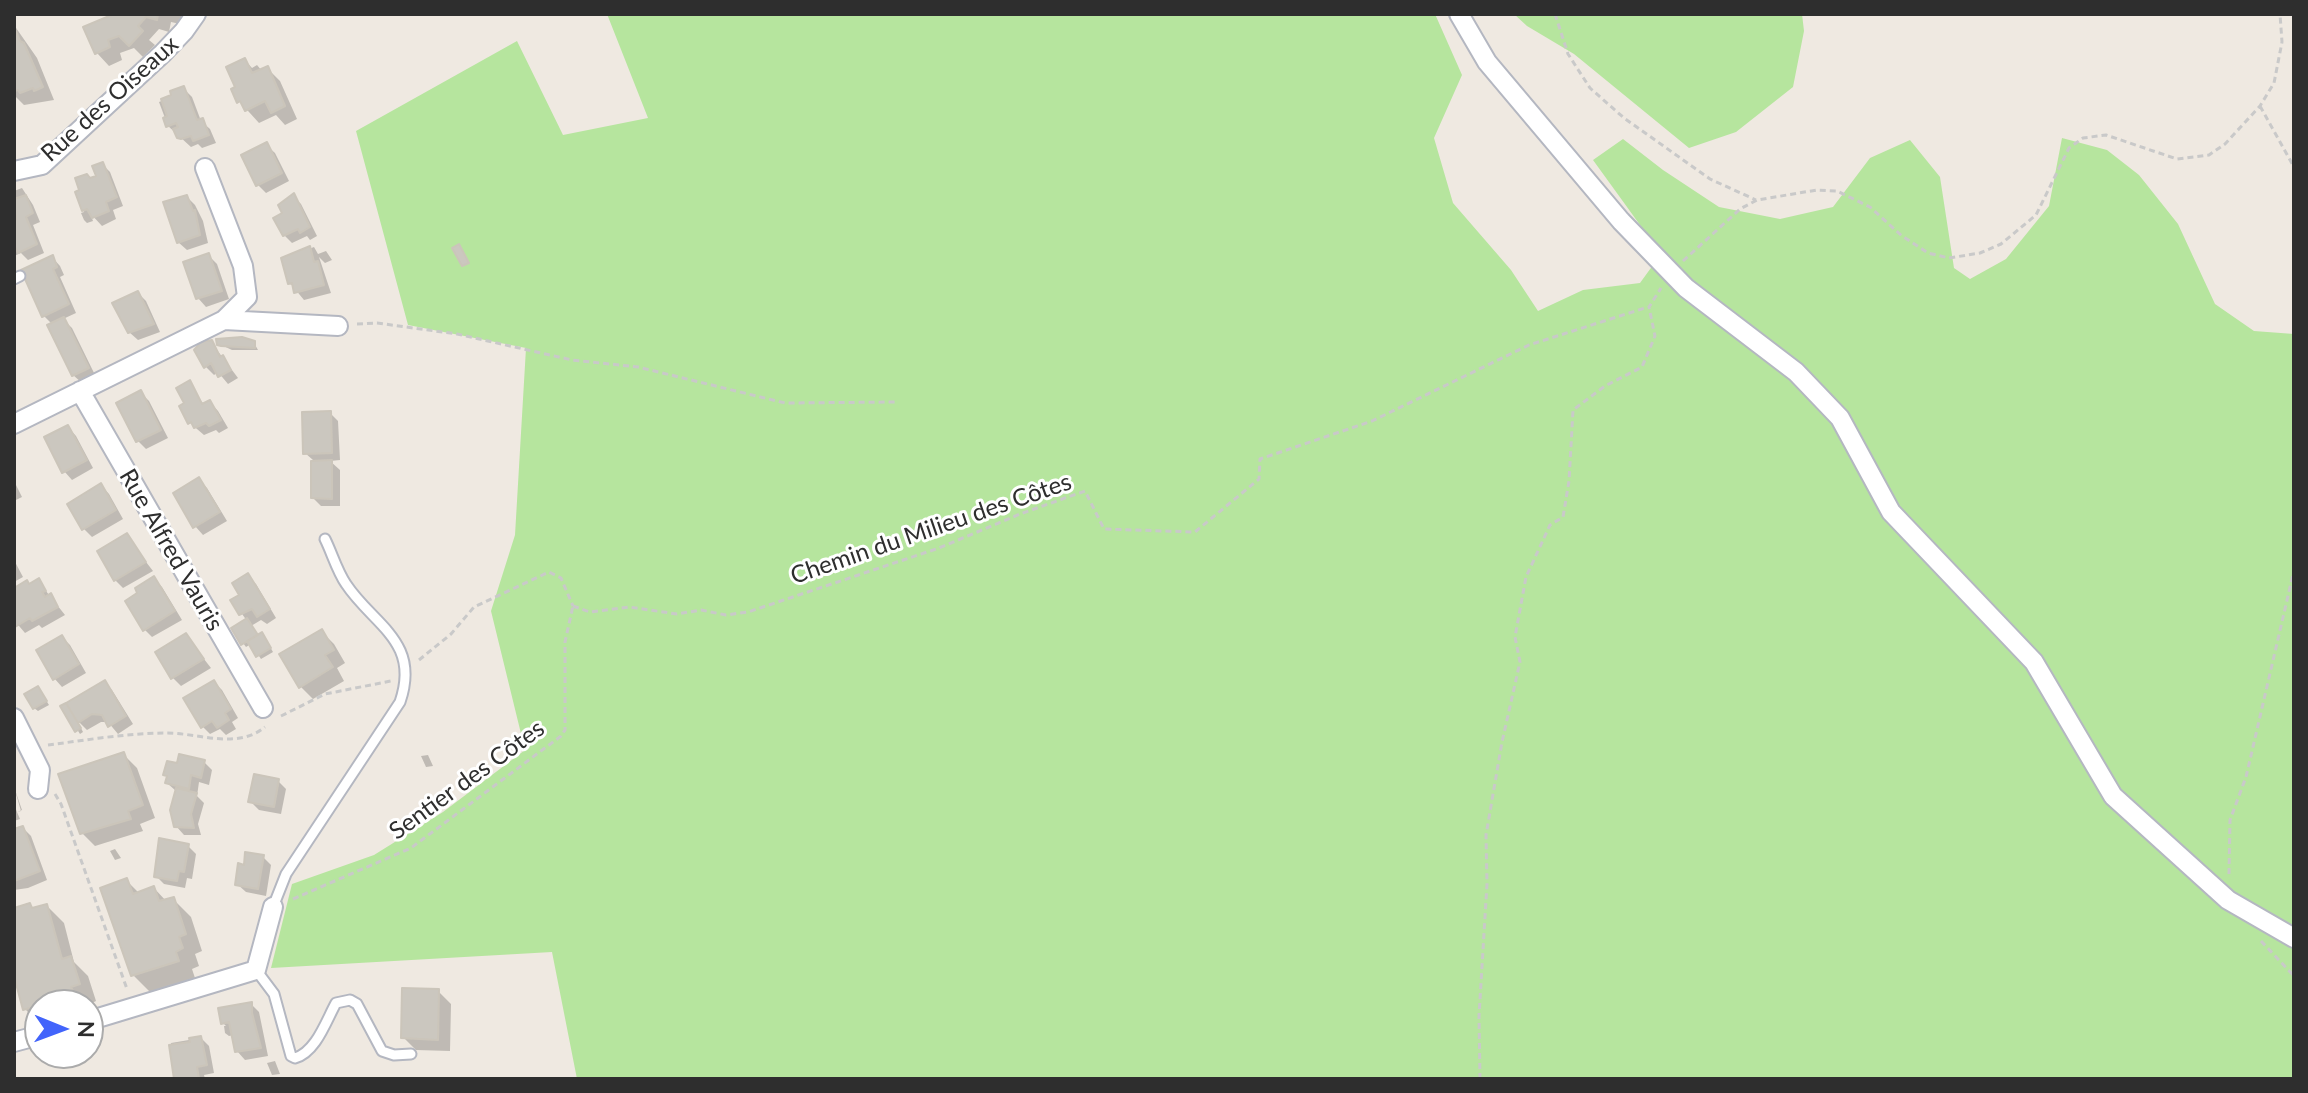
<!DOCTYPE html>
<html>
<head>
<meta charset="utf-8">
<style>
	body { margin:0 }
	#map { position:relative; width:2308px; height:1093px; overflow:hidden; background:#efe9e1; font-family:Lato,sans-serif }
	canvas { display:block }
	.frame { position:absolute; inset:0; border:16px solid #2e2e2e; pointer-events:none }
	.north { position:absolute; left:24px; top:989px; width:80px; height:80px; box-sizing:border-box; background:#fff; border:2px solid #ababab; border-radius:50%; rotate:91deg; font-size:22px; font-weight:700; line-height:32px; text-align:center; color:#2e2e2e }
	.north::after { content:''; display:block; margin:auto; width:28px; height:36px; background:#4264fb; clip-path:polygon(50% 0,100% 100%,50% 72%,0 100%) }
</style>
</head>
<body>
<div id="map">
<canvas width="2308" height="1093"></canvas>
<div class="frame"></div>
<div class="north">N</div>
</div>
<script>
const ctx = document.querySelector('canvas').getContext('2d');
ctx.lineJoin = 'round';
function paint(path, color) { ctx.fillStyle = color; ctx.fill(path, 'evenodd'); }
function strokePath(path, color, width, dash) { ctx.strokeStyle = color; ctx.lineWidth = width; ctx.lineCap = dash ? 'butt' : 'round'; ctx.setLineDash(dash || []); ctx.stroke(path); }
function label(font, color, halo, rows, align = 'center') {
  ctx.font = font + ' Lato,sans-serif'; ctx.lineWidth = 6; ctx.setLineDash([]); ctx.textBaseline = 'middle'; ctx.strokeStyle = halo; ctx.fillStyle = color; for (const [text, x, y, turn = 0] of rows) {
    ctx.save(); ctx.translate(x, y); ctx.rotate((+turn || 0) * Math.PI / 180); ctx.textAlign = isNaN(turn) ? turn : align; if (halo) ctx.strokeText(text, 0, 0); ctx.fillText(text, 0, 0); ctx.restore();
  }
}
paint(new Path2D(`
	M607,14H1435L1462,75L1434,138L1453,203L1511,270L1538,311L1583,290L1640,283L1661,254L1593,160L1623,139L1663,170L1719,207L1780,219L1833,207L1870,158L1910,140L1940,177L1954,268L1970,279L2006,259L2049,206L2062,138L2107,150L2139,175L2178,224L2215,304L2254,331L2294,334V1079H577L552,952L271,968L292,884L374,855L443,812L525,750L491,611L515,535L526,348L408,325L356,131L517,41L563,135L648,118Z
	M1514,14H1802L1804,31L1793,87L1736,132L1689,148L1574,54L1527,26Z`), '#b6e59e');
paint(new Path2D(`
	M110,14H187L185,25L171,22L169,32L159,29L149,40L155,45L143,57L134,48L120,53L122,60L109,66L97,53L112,17Z
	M14,25L37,58L54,100L24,105L14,95Z
	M245,60L252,68L257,65L262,71L267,68L280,81L297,119L285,125L276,115L259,123L239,101L238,88Z
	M184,89L192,97L201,121L210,129L216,143L202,148L198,144L191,147L168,126L159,102L174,96Z
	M266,145L275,153L289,181L266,193L258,185Z
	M102,164L110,172L123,206L113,210L116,219L102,226L90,213L93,221L87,223L84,220L81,213L84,212L77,193L91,180L99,177Z
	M22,188L33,205L40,222L33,225L44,253L28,260L21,253L14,256V223L19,220L14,209V191Z
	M293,196L301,204L317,236L310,240L307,236L292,243L284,235V214Z
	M187,197L195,205L203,221L208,243L187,250L178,242Z
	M314,247L318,254L326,251L332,260L325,263L319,257L331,293L304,300L290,283L283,259Z
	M209,256L217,264L229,299L206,307L198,298Z
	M52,257L60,266L64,275L60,277L76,313L63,319L72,328L96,377L82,383L73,375L53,325L44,316Z
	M138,293L146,301L160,332L138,340L129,332Z
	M211,342L238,378L228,384L218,372L214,375L206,367L197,350Z
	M254,343L258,350H232L219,344Z
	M189,383L204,405L210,402L218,411L228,428L219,433L216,430L204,435L190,423Z
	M141,393L149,401L168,438L146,449L138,441Z
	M330,413L338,421L340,460L330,461L340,470V506H321L313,498V460L305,453Z
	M68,427L76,436L93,468L72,480L64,471Z
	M199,480L207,488L227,521L203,535L195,526Z
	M14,481L22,497L14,501Z
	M101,485L109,494L123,519L92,537L84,529L69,504Z
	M126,536L153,571L123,588L115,580Z
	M14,560L23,577L14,582Z
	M247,576L256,584L276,618L267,624L261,620L251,626L258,637L265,638L273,652L261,659L251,644L246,647L243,643L247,621L233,601L242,596Z
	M154,579L162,587L182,620L152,637L144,629L139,594Z
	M38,581L65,615L42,628L39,625L25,633L14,620V591L27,583L30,586Z
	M321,631L334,644L345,663L337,668L344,681L313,699L301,687Z
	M186,636L211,668L181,686L173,678Z
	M62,637L70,645L86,673L62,687L54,678Z
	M104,682L112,690L133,724L118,734L108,722H101L87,730L77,720L83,732L80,734L63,707Z
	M214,682L222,690L238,718L232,722L236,729L226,735L220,729L210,734L202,726Z
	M41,692L49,705L38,711L34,708Z
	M124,755L137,768L155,818L140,824L143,831L95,846L82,833Z
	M428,755L433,766L426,767L421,756Z
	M204,762L212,770L209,785L199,782L197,796L204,803L198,824L201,835H184L176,826V791L167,783L178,766Z
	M278,781L286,789L281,814L259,810L250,801Z
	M14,787L22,810L17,812L20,819L14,821V804L17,812L21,811Z
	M23,828L31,836L47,880L28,888L14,890V831Z
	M188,846L196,854L192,879L187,878L185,888L164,884L156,876Z
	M115,849L121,858L115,860L110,851Z
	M263,857L271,865L266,896L246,892L237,884L246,867Z
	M126,880L140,894L154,888L167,902L174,900L191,917L202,951L195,954L199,966L192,969L195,978L150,992L133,975Z
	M30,905L34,910L47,906L64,923L74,962L88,976L96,1001L88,1005H40V1024L25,1009L14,968V910Z
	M438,991L451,1004L450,1051L416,1050L403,1037Z
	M251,1004L259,1012L268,1056L245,1060L237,1051L234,1035L229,1036L225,1033L224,1026H226L223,1023Z
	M201,1038L209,1046L214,1073L204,1075L205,1079H176L171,1043Z
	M275,1061L280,1074L272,1075L267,1063Z`), '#0003');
const building = new Path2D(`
	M114,14H158L157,20L146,17L138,26L143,31L129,46L119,36L108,40L110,47L95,54L83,27Z
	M15,29L20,41L24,43L43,87L34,91L33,88L20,93L18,90L14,91Z
	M245,58L252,73L268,66L285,106L271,113L265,101L245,111L240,101L237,103L231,89L235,87L226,67Z
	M184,86L197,120L203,118L209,135L193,141L191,136L181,139L177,138L173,129L178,127L176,123L166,127L163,118L167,116L161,99L171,95L170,91Z
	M267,142L282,173L256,186L241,155Z
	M103,162L117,197L106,202L109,211L92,218L87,209L82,211L75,192L79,190L75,178L87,174L90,178L96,176L92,166Z
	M294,193L310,227L300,233L298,229L283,236L273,218L282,213L278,205Z
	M26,195L33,213L26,217L37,244L18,253L14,245V220L16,219L14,199Z
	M187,195L193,211L195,210L200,235L177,243L163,202Z
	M459,244L469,263L462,266L452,248Z
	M310,246L314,262L318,261L324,285L294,293L292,283L288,284L281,258Z
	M209,253L222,291L196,299L183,262Z
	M53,255L57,267L53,269L69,304L42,317L21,270Z
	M138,291L154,324L128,333L112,303Z
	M64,317L89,368L72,376L47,325Z
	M242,337L255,341V348L221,346L217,345L216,339Z
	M212,340L220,357L223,355L231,370L218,377L211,363L204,368L194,350L201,342Z
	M190,380L202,404L210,400L221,420L209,426L206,423L194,428L191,422L188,424L179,406L184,403L176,388Z
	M141,390L161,430L136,442L116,403Z
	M331,411L332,453L303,454L302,412Z
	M68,425L87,460L62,473L44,437Z
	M332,460V499L311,498V461Z
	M199,477L220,512L193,528L173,493Z
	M101,483L116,510L82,530L67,504Z
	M127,533L146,562L114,581L97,551Z
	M248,573L270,609L257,617L252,609L239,615L230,600L239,595L232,583Z
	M154,576L175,611L143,631L125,601L137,593L135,588Z
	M39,578L46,591L42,592L45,597L51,593L58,607L32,621L30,618L15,627L14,588L27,580L29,584Z
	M247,618L258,635L241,645L231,628Z
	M322,629L334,650L325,655L333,667L299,688L279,654Z
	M262,632L271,648L256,657L247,641Z
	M186,633L204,659L171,679L155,652Z
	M62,635L79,664L53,680L36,650Z
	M105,680L126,716L108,727L102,715L92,714L78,723L66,703Z
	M214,680L231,709L225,713L229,720L217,728L212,721L201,728L183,698Z
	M38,686L47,701L33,709L24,694Z
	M66,703L81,728L75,732L60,706Z
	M124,752L143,805L128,811L131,819L80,834L58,774Z
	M179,754L205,760L201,778L191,775L189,789L165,783L167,776L163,775L167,761L177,763Z
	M254,774L279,779L274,807L248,802Z
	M176,788L197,793L191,814L194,828L174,827L170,810Z
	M23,826L40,871L14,881V829Z
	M159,838L189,844L184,872L179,871L177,881L154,877Z
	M245,852L264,855L258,889L235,885L238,863L244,865Z
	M127,878L133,894L154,886L159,901L174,897L186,934L179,937L183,948L176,952L179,961L131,976L100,888Z
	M30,903L32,908L47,904L62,959L71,956L80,984L71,987L74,994L23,1010L14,976V908Z
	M402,988L439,989L438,1040L401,1038Z
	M252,1002V1013L261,1048L235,1052L229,1022L221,1024L218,1008Z
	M201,1036L207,1065L197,1067L199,1079H174L169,1045L190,1042L189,1038Z`);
paint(building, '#cbc7bf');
strokePath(building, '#cbc5ba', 2);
const service = new Path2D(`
	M14,279L20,276
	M273,907L286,874L400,702C421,641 373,625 346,584C337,571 332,553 325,539
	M256,970L274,994L291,1056L295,1058C316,1052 326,1021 336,1003L350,1000L357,1004L382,1051L394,1055L411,1054`);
const minor = new Path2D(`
	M1459,14L1487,62L1621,221L1686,288L1796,372L1840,418L1891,512L2034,662L2113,796L2228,900L2294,938
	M205,168L243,266L247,297L224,320
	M14,171L42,165L163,53L184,31L196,14
	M80,391L263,708
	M14,424L224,320L338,326
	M14,718L40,770L38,789
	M88,1021L256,970L273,907
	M14,1042L40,1035`);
strokePath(service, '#b4b7c1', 13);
strokePath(minor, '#b4b7c1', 22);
strokePath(new Path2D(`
	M1555,14L1568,54L1590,88L1624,118L1710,179L1756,200
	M2260,106L2294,167
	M1683,261L1740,209L1757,200L1817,190L1837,191L1870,207L1902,236L1928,253L1949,258L1980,253L2001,244L2036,215L2069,148L2083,138L2106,135L2177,159L2209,155L2225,144L2260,106L2274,83L2282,42L2280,14
	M357,324L377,323L457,334L572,360L638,367L785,403L897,402
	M573,606L590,612L629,607L677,614L701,610L726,615L748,612L939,548L1020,514L1085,491L1104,529L1195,532L1259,479L1260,459L1372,421L1529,345L1648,307
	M419,660L451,634L474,607L549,572L561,578L573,606
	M281,716L325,694L391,681
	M48,745C87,740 128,733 167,733C199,733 237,750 265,727
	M55,794L61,804L127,989
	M2229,874L2230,820L2246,777L2294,570
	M293,899L411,848L561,736L565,730V642L573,606
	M2261,941L2294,976
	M1480,1079L1479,1016L1487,884L1486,835L1502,742L1520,662L1515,637L1526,577L1550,525L1563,517L1569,481L1573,410L1605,386L1642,367L1655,336L1649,307L1661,288`), '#c9c9c9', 3, [6, 4]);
strokePath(service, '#fff', 9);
strokePath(minor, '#fff', 18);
label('24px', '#2e2e2e', '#fff', [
	["Rue des Oiseaux",110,99,-42],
	["Chemin du Milieu des Côtes",931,529,-19],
	["Rue Alfred Vauris",171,550,60],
	["Sentier des Côtes",467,780,-36]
]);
</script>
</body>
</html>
